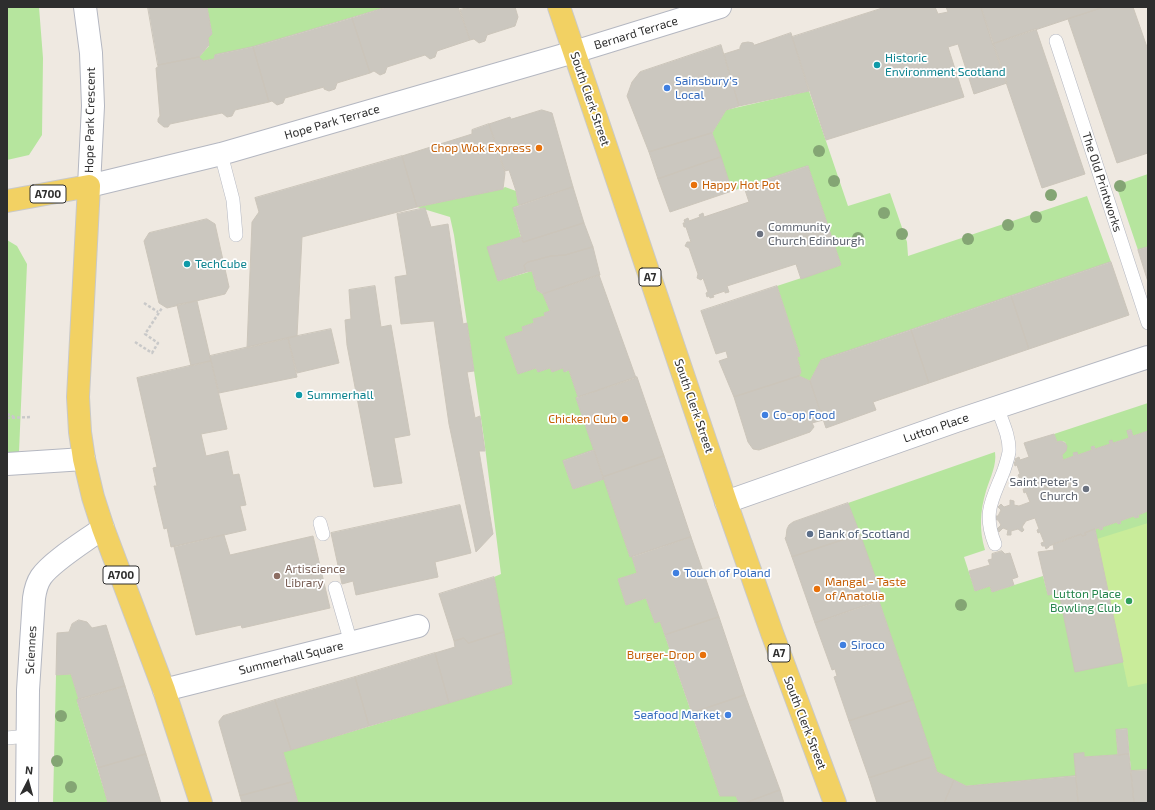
<!DOCTYPE html>
<html>
<head>
<meta charset="utf-8">
<style>
	body { margin:0 }
	#map { position:relative; width:1155px; height:810px; overflow:hidden; background:#efe9e1; font-family:"Exo 2",sans-serif }
	canvas { display:block }
	.frame { position:absolute; inset:0; border:8px solid #2e2e2e; pointer-events:none }
	.north { position:absolute; left:8px; top:762px; width:40px; height:40px; -webkit-text-stroke:3px #fff; paint-order:stroke; rotate:6deg; font-size:11px; font-weight:700; line-height:16px; text-align:center; color:#2e2e2e }
	.north::after { content:''; display:block; margin:auto; width:14px; height:18px; background:#2e2e2e; clip-path:polygon(50% 0,100% 100%,50% 72%,0 100%) }
</style>
</head>
<body>
<div id="map">
<canvas width="1155" height="810"></canvas>
<div class="frame"></div>
<div class="north">N</div>
</div>
<script>
const ctx = document.querySelector('canvas').getContext('2d');
ctx.lineJoin = 'round';
function paint(path, color) { ctx.fillStyle = color; ctx.fill(path, 'evenodd'); }
function strokePath(path, color, width, dash) { ctx.strokeStyle = color; ctx.lineWidth = width; ctx.lineCap = dash ? 'butt' : 'round'; ctx.setLineDash(dash || []); ctx.stroke(path); }
function label(font, color, halo, rows, align = 'center') {
  ctx.font = font + ' "Exo 2",sans-serif'; ctx.lineWidth = 3.5; ctx.setLineDash([]); ctx.textBaseline = 'middle'; ctx.strokeStyle = halo; ctx.fillStyle = color; for (const [text, x, y, turn = 0] of rows) {
    ctx.save(); ctx.translate(x, y); ctx.rotate((+turn || 0) * Math.PI / 180); ctx.textAlign = isNaN(turn) ? turn : align; if (halo) ctx.strokeText(text, 0, 0); ctx.fillText(text, 0, 0); ctx.restore();
  }
}
paint(new Path2D(`
	M7,7H39L43,58L42,135L29,155L7,160Z
	M207,7H387L253,47L215,55L214,59L203,61L199,57L209,46L208,38L212,34Z
	M809,91L848,206L890,193L907,242L908,256L1087,196L1111,262L821,360L810,381L799,376L801,372L797,357L800,356L777,286L841,265L808,166L732,191L712,133L726,110Z
	M1148,174V247L1138,250L1116,185Z
	M505,187L516,191L518,203L520,205L513,208L521,237L488,247L498,281L532,271L537,290L543,294L550,311L544,313L545,316L533,319L534,323L522,327L523,331L505,337L518,374L536,368L538,372L550,368L552,372L563,368L565,372L569,370L578,397L576,398L594,450L563,461L573,489L604,479L630,557H632L637,573L618,579L626,605L646,598L655,623L660,621L720,796H736L739,803H298L283,752L512,684L494,577L501,574L484,439L454,235L450,217L417,207L502,189Z
	M7,240L17,246L27,264L19,452L7,453Z
	M1148,403V431L1133,436L1131,430L1127,431L1129,438L1113,443L1112,441H1109L1110,444L1095,449L1094,446L1091,447L1092,450L1078,455L1073,453L1074,456L1063,460L1062,455C1066,450 1068,449 1065,442L1061,441L1057,442L1054,434Z
	M995,452C997,465 990,478 986,491C980,511 979,530 985,550L964,557L975,591L990,586L992,592L1043,576L1048,595L1059,593L1123,662L1095,529L1099,528L1100,530L1103,529L1102,527L1117,522L1118,524L1121,523L1120,521L1134,516L1135,518L1139,517L1138,515L1148,511V770L1131,771L1127,729L1116,730L1118,755L1084,757V753L1076,776L966,786L937,772L879,601L883,599L848,503Z
	M71,674L79,700L77,701L108,803H53L56,675Z`), '#b6e59e');
paint(new Path2D(`
	M1148,523V683L1128,687L1097,539Z`), '#c9ec9a');
const building = new Path2D(`
	M148,7H207L212,34L208,38L209,45L199,57L158,65Z
	M387,7H458L470,40L437,51L435,57L430,59L425,55L387,67L385,73L380,75L374,71L370,73L352,18Z
	M470,7H515L518,17L515,26L487,35L485,41L479,43L474,39L470,40L460,10Z
	M886,7H935L938,14L948,12L946,7H981L1007,83L974,94L958,44L948,47L964,97L826,140L792,37Z
	M981,7H1104L993,44Z
	M1104,7H1133L1148,50V153L1117,163L1068,19Z
	M352,18L370,73L337,83L335,89L329,91L324,89V87L285,98L283,103L277,105L272,101L269,102L253,47Z
	M1036,29L1085,174L1042,188L993,44Z
	M791,33L809,91L739,106L724,54L740,49V47L742,43L748,42L753,43L754,45Z
	M721,45L739,106L726,110L712,133L649,152L627,96L632,82L640,72Z
	M253,47L269,102L235,110L232,116L227,117L222,113L170,124L168,127H164L158,122V119L160,116L156,68L158,67V65L199,57L203,61L214,59L215,55Z
	M542,110L552,113L573,187L520,205L518,203L516,191L509,170L505,171L489,124L510,117L511,119Z
	M489,124L505,173L503,189L417,207L402,156L472,134V130Z
	M712,133L721,157L658,179L649,152Z
	M402,156L417,207L302,237L297,336L247,348L252,222L259,212L255,198Z
	M721,157L732,191L670,212L658,179Z
	M808,166L841,265L801,279L796,264L727,286L729,292L725,293V291L713,295L714,297L710,298L709,296L707,297L706,293L708,292L703,278L701,280L697,278L698,274L689,248L685,246L687,242H691L686,227H684L683,223H685L684,220L688,218L689,221L700,217L699,215L703,213L704,217L749,202L744,187Z
	M573,187L584,223L523,242L513,208Z
	M425,208L431,227L448,224L463,324L467,323L474,371L467,372L475,418L480,416L485,451H479L493,534L476,552L449,424L434,321L401,324L395,277L407,275L397,214Z
	M207,219L215,224L229,287L225,294L167,308L159,303L144,241L149,233Z
	M584,223L593,247L565,255L551,256L528,262L524,265L526,272L498,281L487,247L521,237L523,242Z
	M593,247L600,275L543,294L537,290L532,271L526,272L524,265L528,262L551,256L565,255Z
	M1148,247V282L1138,250Z
	M1111,262L1129,315L1029,349L1011,296Z
	M599,275L636,378L578,397L569,370L564,372L563,368L552,372L550,368L538,372L536,368L518,374L505,337L523,331L522,327L534,323L533,319L545,316L544,313L550,311L543,294Z
	M375,286L381,327L391,325L410,435L394,438L402,483L374,487L347,345L345,320L351,319L349,290Z
	M777,286L800,356L797,357L801,372L799,376L734,397L719,361L728,358L726,351L716,354L701,311Z
	M1011,296L1029,349L929,383L911,330Z
	M197,301L211,361L191,366L177,305Z
	M331,329L339,363L297,373L288,338Z
	M911,330L929,383L873,402L876,410L826,428L810,381L821,360Z
	M288,338L297,377L219,393L210,356Z
	M211,361L227,429L201,434L206,456L228,451L233,475L239,474L246,505L240,506L246,530L171,547L167,528L164,529L154,486H157L153,468L157,467L137,378Z
	M799,376L810,381L823,420L812,423L814,427L810,432L759,450L753,449L748,442L734,397Z
	M637,377L664,456L603,477L576,398Z
	M1131,430L1133,436L1148,431V511L1138,515L1139,517L1135,518L1134,516L1120,521L1121,523L1118,524L1117,522L1102,527L1103,529L1100,530L1099,528L1095,529L1085,533L1086,535L1082,536L1081,534L1049,546V547L1046,549L1045,546H1042L1041,543L1044,542L1040,532L1038,533L1037,530L1039,529L1035,518L1026,521L1022,527L1024,530L1022,532L1018,529L1011,531V535H1007L1008,530L1003,528L999,532L997,529L1001,525L998,520L993,519V516H998L1001,510L998,507L1001,504L1004,507L1010,505V500L1014,501V505L1019,506L1030,502L1026,492L1024,493L1023,489H1025L1021,478L1020,479L1018,475L1020,474L1017,465L1015,466L1014,462H1016L1015,459L1019,457L1020,460L1029,457L1024,443L1054,434L1057,442L1061,441L1065,443L1067,446L1066,451L1062,455L1063,460L1074,456L1073,453L1077,452L1078,455L1092,450L1091,447L1094,446L1095,449L1110,444L1109,441L1112,440L1113,443L1129,438L1127,431Z
	M594,450L604,479L573,489L563,461Z
	M664,456L691,537L630,557L603,477Z
	M848,503L860,534L792,557L785,538L786,537L787,529L789,525L793,522Z
	M460,505L471,553L435,562L438,577L356,595L353,581L342,584L331,533Z
	M1095,529L1123,662L1075,672L1059,593L1048,595L1038,552L1054,550L1053,544L1081,534L1082,536L1086,535L1085,533Z
	M860,534L883,599L815,623L792,557Z
	M224,535L230,555L313,536L330,608L242,628L241,625L196,635L174,547Z
	M691,537L719,617L665,635L660,621L655,623L646,598L626,605L618,579L637,573L632,557Z
	M1002,551L1005,554L1010,553L1018,577L1012,579L1014,585L992,592L990,586L975,591L969,571L990,565L988,560L992,559V554Z
	M494,577L504,632L468,643L464,638L454,641L439,594Z
	M879,601L913,700L849,721L834,677L837,676L835,669L832,670L815,623Z
	M719,617L745,695L692,713L665,635Z
	M79,620L87,622L92,628L106,625L125,686L79,700L71,674L56,675L57,633L69,632L72,624Z
	M504,632L512,684L449,703L435,653L455,647L454,641L464,638L468,643Z
	M435,653L449,703L369,726L355,677Z
	M355,677L369,726L291,750L275,700Z
	M125,686L146,754L98,768L77,700Z
	M745,695L780,790L745,803H739L736,796H720L692,713Z
	M275,700L291,750L283,752L292,782L240,796L219,723V721L223,716Z
	M913,700L932,757L869,778L849,721Z
	M1127,729L1129,754L1118,755L1116,730Z
	M1084,753V757L1129,754L1134,803H1078L1074,754Z
	M146,754L161,803H108L98,768Z
	M932,757L937,772L954,780L944,803H877L869,778Z
	M1148,770V803H1134L1131,771Z
	M1076,776L1078,803H944L954,780L966,786Z
	M292,782L298,803H242L240,796Z
	M780,790L784,803H745Z`);
paint(building, '#cbc7bf');
strokePath(building, '#cbc5ba', 1);
const lane = new Path2D(`
	M1056,41L1148,323
	M221,154L233,200L236,235
	M320,523L323,534
	M995,544C982,512 993,499 1004,470C1006,464 1008,458 1009,452C1010,437 1002,421 997,407
	M335,588L351,643
	M7,738L28,736`);
const street = new Path2D(`
	M7,464L84,459
	M726,502L956,421L1148,357
	M164,690L418,626
	M27,803L28,690L34,598C35,591 37,583 41,577C52,561 87,540 103,528`);
const secondary = new Path2D(`
	M85,7L91,53L93,106L89,186L221,154L574,52L720,7`);
const primary = new Path2D(`
	M559,7L726,502L772,633L835,803
	M7,201L89,186L78,397L80,432L84,459L93,497L103,528L164,690L201,803`);
strokePath(lane, '#b4b7c1', 14);
strokePath(street, '#b4b7c1', 24);
strokePath(secondary, '#b4b7c1', 24);
strokePath(primary, '#c9c9c9', 24);
strokePath(new Path2D(`
	M144,303L158,312
	M135,342L152,353L158,343L145,334L162,308
	M7,414L14,417
	M7,418L31,417`), '#c9c9c9', 2.5, [3, 2]);
strokePath(lane, '#fff', 13);
strokePath(street, '#fff', 22);
strokePath(secondary, '#fff', 22);
strokePath(primary, '#f2d163', 22);
ctx.fillStyle = '#84a574';
for (const [x, y] of [
	[819,151],
	[834,181],
	[1120,186],
	[1051,195],
	[884,213],
	[1036,217],
	[1008,225],
	[902,234],
	[858,238],
	[968,239],
	[961,605],
	[61,716],
	[57,761],
	[71,787]
]) { ctx.beginPath(); ctx.arc(x, y, 6, 0, 2 * Math.PI); ctx.fill(); }
for (const [x, y, r, color] of [
	[877,65,4,"#0f9aa8"],
	[667,88,4,"#3f7fe0"],
	[539,148,4,"#e8710a"],
	[694,185,4,"#e8710a"],
	[760,234,4,"#6b7280"],
	[187,264,4,"#0f9aa8"],
	[299,395,4,"#0f9aa8"],
	[765,415,4,"#3f7fe0"],
	[625,419,4,"#e8710a"],
	[1086,489,4,"#6b7280"],
	[810,534,4,"#5c6f8a"],
	[676,573,4,"#3f7fe0"],
	[277,576,4,"#8d6e63"],
	[817,589,4,"#e8710a"],
	[1129,601,4,"#2e9e5b"],
	[843,645,4,"#3f7fe0"],
	[703,655,4,"#e8710a"],
	[728,715,4,"#3f7fe0"]
]) { const dot = new Path2D(); dot.arc(x, y, r, 0, 2 * Math.PI); ctx.fillStyle = color; ctx.fill(dot); strokePath(dot, '#fff', 1.5); }
for (const [x, y, w] of [
	[48,194,36],
	[650,277,22],
	[121,575,36],
	[779,653,22]
]) { const box = new Path2D(); box.roundRect(x - w / 2, y - 9, w, 18, 3); ctx.fillStyle = '#fff'; ctx.fill(box); strokePath(box, '#2e2e2e', 1); }
label('bold 11px', '#2e2e2e', null, [
	["A700",48,194],
	["A7",650,277],
	["A700",121,575],
	["A7",779,653]
]);
label('12px', '#2e2e2e', '#fff', [
	["Bernard Terrace",636,33,-17],
	["South Clerk Street",590,99,71],
	["Hope Park Crescent",90,120,-89],
	["Hope Park Terrace",332,122,-16],
	["The Old Printworks",1102,182,72],
	["South Clerk Street",694,406,71],
	["Lutton Place",936,428,-19],
	["Sciennes",31,650,-87],
	["Summerhall Square",291,658,-14],
	["South Clerk Street",805,723,69]
]);
label('12px', '#0d838f', '#fff', [
	["Historic",885,58],
	["Environment Scotland",885,72],
	["TechCube",195,264],
	["Summerhall",307,395]
], 'left');
label('12px', '#366cbe', '#fff', [
	["Sainsbury's",675,81],
	["Local",675,95],
	["Co-op Food",773,415],
	["Touch of Poland",684,573],
	["Siroco",851,645],
	["Seafood Market",720,715,"right"]
], 'left');
label('12px', '#c56008', '#fff', [
	["Chop Wok Express",531,148],
	["Happy Hot Pot",702,185,"left"],
	["Chicken Club",617,419],
	["Mangal - Taste",825,582,"left"],
	["of Anatolia",825,596,"left"],
	["Burger-Drop",695,655]
], 'right');
label('12px', '#5b616d', '#fff', [
	["Community",768,227],
	["Church Edinburgh",768,241],
	["Saint Peter's",1078,482,"right"],
	["Church",1078,496,"right"]
], 'left');
label('12px', '#4e5e75', '#fff', [
	["Bank of Scotland",818,534]
], 'left');
label('12px', '#785e54', '#fff', [
	["Artiscience",285,569],
	["Library",285,583]
], 'left');
label('12px', '#27864d', '#fff', [
	["Lutton Place",1121,594],
	["Bowling Club",1121,608]
], 'right');
</script>
</body>
</html>
